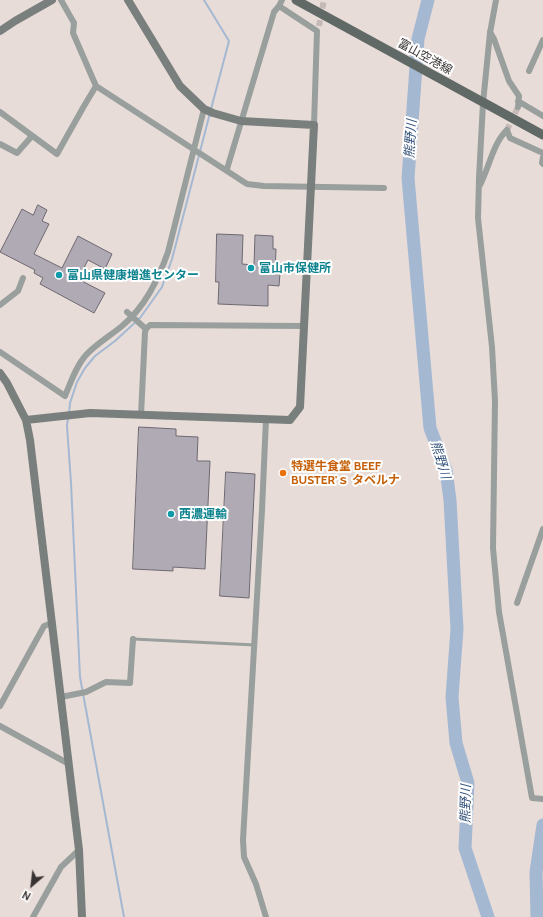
<!DOCTYPE html>
<html>
<head>
<meta charset="utf-8">
<style>
	body { margin:0 }
	#map { position:relative; width:543px; height:917px; overflow:hidden; background:#e8dcd8; font-family:Cabin,sans-serif }
	canvas { display:block }
	.north { position:absolute; left:12px; top:865px; width:40px; height:40px; -webkit-text-stroke:3px #fff; paint-order:stroke; rotate:208deg; font-size:11px; font-weight:700; line-height:16px; text-align:center; color:#393433 }
	.north::after { content:''; display:block; margin:auto; width:14px; height:18px; background:#393433; clip-path:polygon(50% 0,100% 100%,50% 72%,0 100%) }
</style>
</head>
<body>
<div id="map">
<canvas width="543" height="917"></canvas>
<div class="north">N</div>
</div>
<script>
const ctx = document.querySelector('canvas').getContext('2d');
ctx.lineJoin = 'round';
function strokePath(path, color, width, dash) { ctx.strokeStyle = color; ctx.lineWidth = width; ctx.lineCap = dash ? 'butt' : 'round'; ctx.setLineDash(dash || []); ctx.stroke(path); }
function paint(path, color) { ctx.fillStyle = color; ctx.fill(path, 'evenodd'); }
function label(font, color, halo, rows, align = 'center') {
  ctx.font = font + ' Cabin,"Noto Sans JP",sans-serif'; ctx.lineWidth = 4; ctx.setLineDash([]); ctx.textBaseline = 'middle'; ctx.strokeStyle = halo; ctx.fillStyle = color; for (const [text, x, y, turn = 0] of rows) {
    ctx.save(); ctx.translate(x, y); ctx.rotate((+turn || 0) * Math.PI / 180); ctx.textAlign = isNaN(turn) ? turn : align; if (halo) ctx.strokeText(text, 0, 0); ctx.fillText(text, 0, 0); ctx.restore();
  }
}
strokePath(new Path2D(`
	M204,0L229,41L211,109
	M69,414L70,403L77,382L85,368L95,356L115,341L140,318L162,287L172,259L210,113
	M68,418L67,426L71,483L80,677L124,917`), '#a4b8d2', 2);
strokePath(new Path2D(`
	M428,0L418,39L408,178L430,428L446,470L450,500L457,629L452,697L456,743L468,783L465,848L488,917
	M537,917L536,872L543,825`), '#a4b8d2', 13);
const building = new Path2D(`
	M38,205L47,210L42,221L49,224L34,254L62,268L78,236L112,254L105,269L88,260L78,279L105,293L94,313L40,284L43,278L34,273L35,270L0,252L22,209L33,215Z
	M217,234L243,235L242,264L254,265L255,235L273,236V249H276L275,273H280L279,286L268,285V306L218,304L219,282H216Z
	M139,427L176,429V436L198,437L197,461H210L205,569L173,567V571L133,569Z
	M226,472L255,474L249,598L220,596Z`);
paint(building, '#b0aab4');
strokePath(building, '#6d6871', 1);
strokePath(new Path2D(`
	M319,26L324,0
	M507,130L518,107`), '#c5bab7', 6, [6, 3]);
strokePath(new Path2D(`
	M133,639L255,645`), '#999f9c', 3);
strokePath(new Path2D(`
	M61,0L74,23L73,33L96,86
	M282,0L279,6L317,31L314,125
	M496,0L490,33L483,103L479,178L478,218L492,347L495,401L493,548L499,612L532,798L543,799
	M490,32L494,39L509,81L519,96L518,107
	M529,71L543,40
	M518,101L543,116
	M0,112L57,154L84,106L96,86L247,184L264,186L384,188
	M0,144L17,153L32,136
	M543,157L542,163L543,164
	M227,169L274,12L279,6
	M480,185C489,168 493,143 507,130L510,138L543,153
	M0,305L18,291L23,278
	M127,312L146,329
	M0,352L65,396C71,382 76,366 86,355C96,344 110,336 122,326C145,307 158,280 168,252L204,109
	M141,415L145,332L146,329L150,325L304,326
	M517,603L543,529
	M61,697L86,692L106,682L130,683L133,639
	M0,706L44,626L52,623
	M0,726L69,764
	M33,917L61,867L79,850
	M266,917L256,884L244,857L243,840L262,510L266,419`), '#999f9c', 6);
strokePath(new Path2D(`
	M0,31L15,21L52,0
	M0,373L7,383L26,420L30,440L79,850L82,917
	M26,420L90,413L290,420L300,407L314,125L241,121L213,113L204,109L180,86L128,0`), '#787f7c', 8);
strokePath(new Path2D(`
	M296,0L543,135`), '#606965', 9);
for (const [x, y, r, color] of [
	[251,268,4,"#0f9aa8"],
	[59,275,4,"#0f9aa8"],
	[283,473,4,"#e8710a"],
	[171,514,4,"#0f9aa8"]
]) { const dot = new Path2D(); dot.arc(x, y, r, 0, 2 * Math.PI); ctx.fillStyle = color; ctx.fill(dot); strokePath(dot, '#fff', 1.5); }
label('12px', '#393433', '#fff', [
	["富山空港線",425,57,29]
]);
label('bold 12px', '#0d838f', '#fff', [
	["富山市保健所",259,268],
	["富山県健康増進センター",67,275],
	["西濃運輸",179,514]
], 'left');
label('bold 12px', '#c56008', '#fff', [
	["特選牛食堂 BEEF",291,466],
	["BUSTER'ｓ タベルナ",291,480]
], 'left');
label('italic 13px', '#36547b', '#fff', [
	["熊野川",411,139,-86],
	["熊野川",440,460,73],
	["熊野川",466,804,-89]
]);
</script>
</body>
</html>
